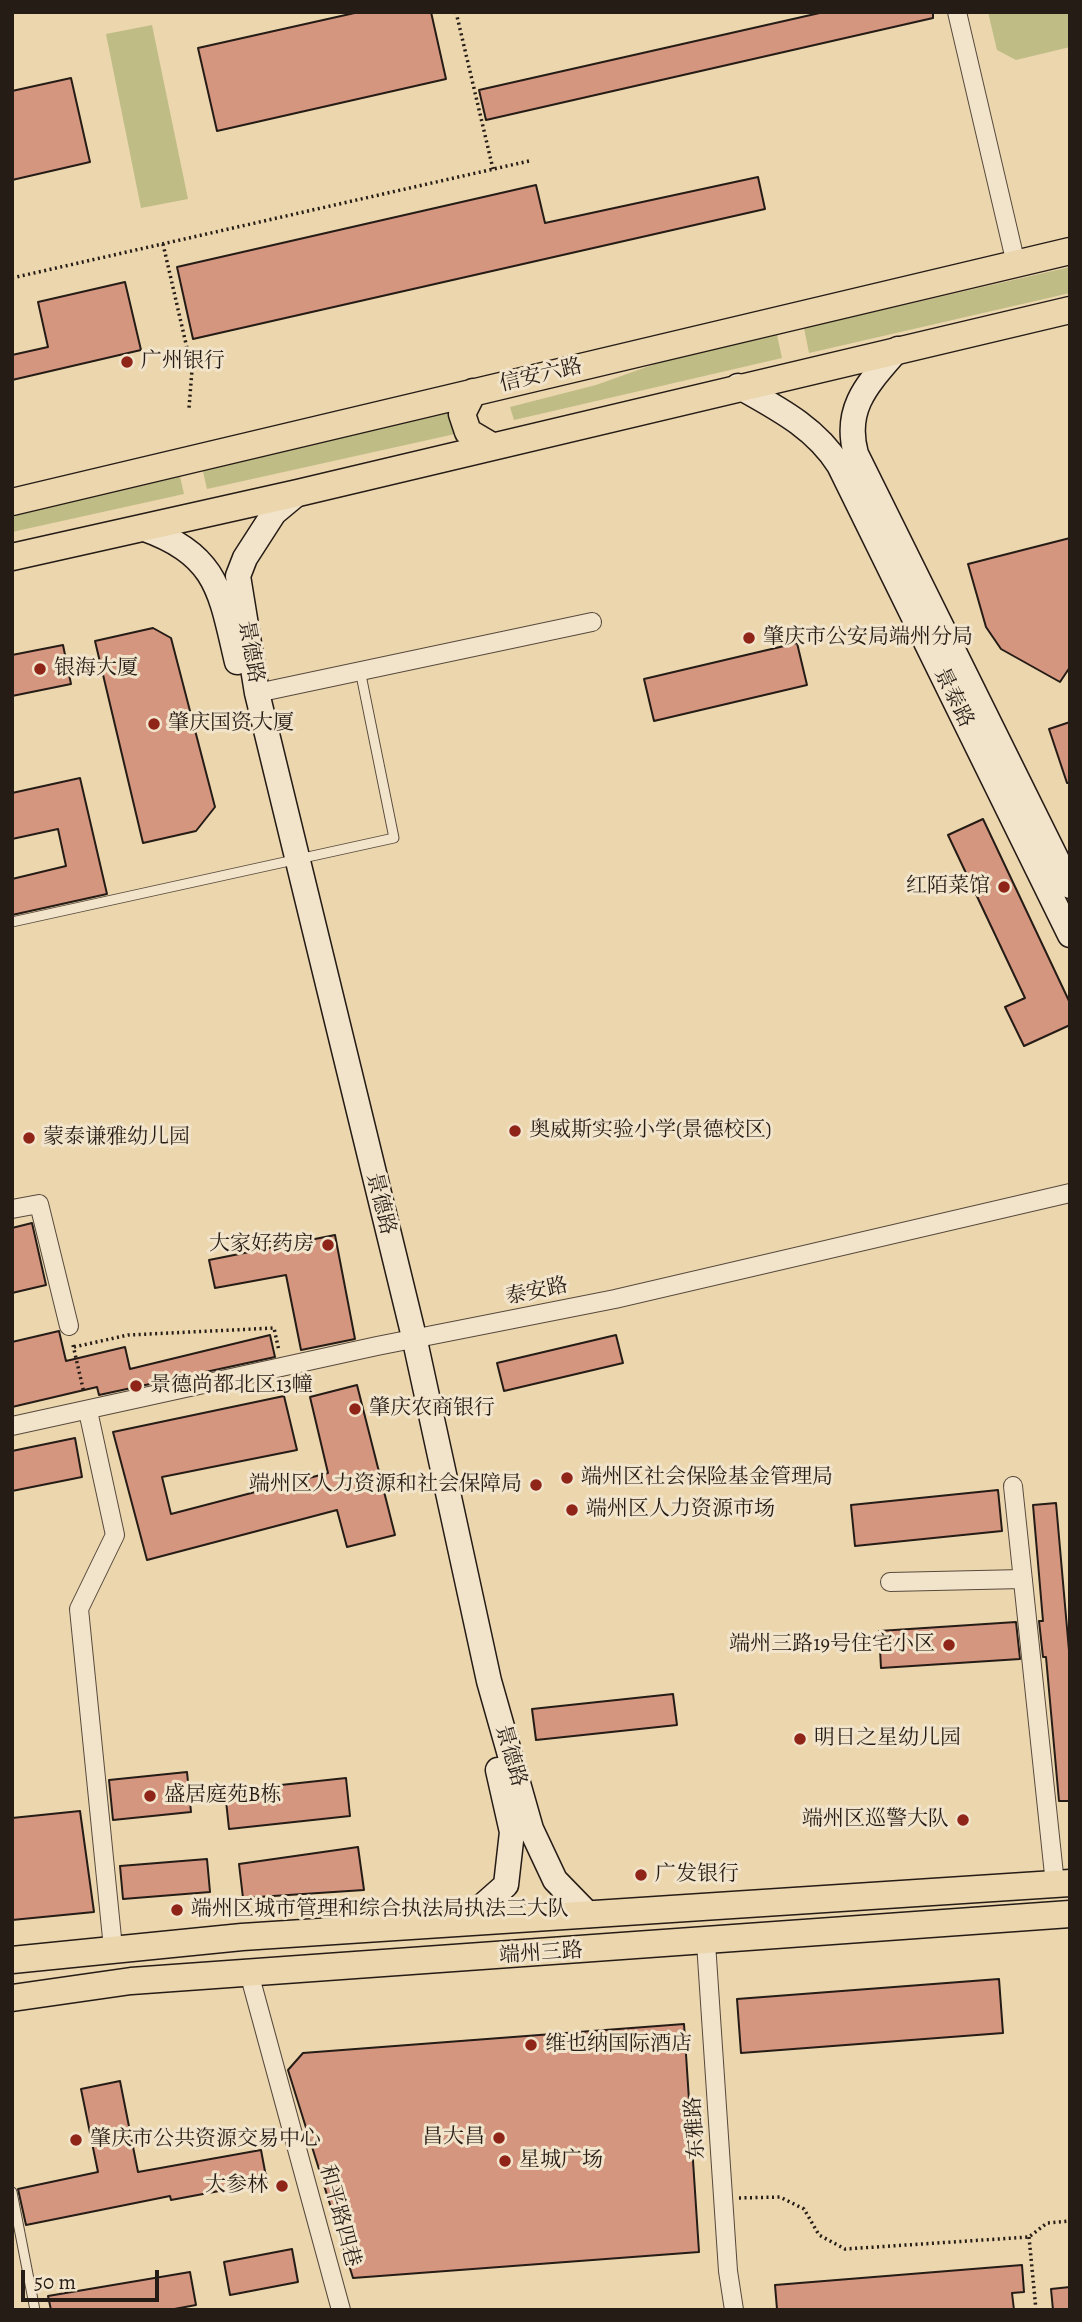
<!DOCTYPE html>
<html>
<head>
<meta charset="utf-8">
<style>
	body { margin:0 }
	#map { position:relative; width:1082px; height:2322px; overflow:hidden; background:#ebd6ae; font-family:Alegreya,serif }
	canvas { display:block }
	.frame { position:absolute; inset:0; border:14px solid #261c16; pointer-events:none }
	.scale { position:absolute; left:21px; top:2270px; width:138px; height:32px; box-sizing:border-box; border:4px solid #261c16; border-top:0; padding-left:9px; font-size:21px; line-height:24px; white-space:nowrap; color:#261c16; -webkit-text-stroke:5px #f2e4ca; paint-order:stroke }
</style>
</head>
<body>
<div id="map">
<canvas width="1082" height="2322"></canvas>
<div class="frame"></div>
<div class="scale">50 m</div>
</div>
<script>
const ctx = document.querySelector('canvas').getContext('2d');
ctx.lineJoin = 'round';
function paint(path, color) { ctx.fillStyle = color; ctx.fill(path, 'evenodd'); }
function strokePath(path, color, width, dash) { ctx.strokeStyle = color; ctx.lineWidth = width; ctx.lineCap = dash ? 'butt' : 'round'; ctx.setLineDash(dash || []); ctx.stroke(path); }
function label(font, color, halo, rows, align = 'center') {
  ctx.font = font + ' Alegreya,"Noto Serif SC",serif'; ctx.lineWidth = 6; ctx.setLineDash([]); ctx.textBaseline = 'middle'; ctx.strokeStyle = halo; ctx.fillStyle = color; for (const [text, x, y, turn = 0] of rows) {
    ctx.save(); ctx.translate(x, y); ctx.rotate((+turn || 0) * Math.PI / 180); ctx.textAlign = isNaN(turn) ? turn : align; if (halo) ctx.strokeText(text, 0, 0); ctx.fillText(text, 0, 0); ctx.restore();
  }
}
paint(new Path2D(`
	M988,12H1070V47L1016,60L997,50Z
	M152,25L188,199L141,208L106,34Z
	M1070,267V293L809,353L804,328Z
	M777,335L782,358L514,420L510,407L596,385L669,359Z
	M467,408L473,430L207,489L202,467Z
	M179,472L184,494L12,532V508Z`), '#bfbc85');
const building = new Path2D(`
	M359,12H431L446,79L217,131L198,48Z
	M824,12H933V18L486,120L479,90Z
	M71,78L90,162L12,180V91Z
	M758,177L765,209L193,339L177,267L536,185L545,223Z
	M125,282L141,350L12,380V355L48,347L38,302Z
	M1070,538V667L1060,682L1001,649L986,627L968,564Z
	M153,628L171,638L215,807L196,831L143,843L95,641Z
	M797,643L807,685L654,721L644,679Z
	M63,645L71,684L12,696V655Z
	M1070,722V783H1067L1049,729Z
	M80,778L107,894L12,915V879L66,866L58,829L12,839V793Z
	M983,819L1070,1003V1025L1024,1046L1005,1007L1025,998L948,835Z
	M32,1223L46,1285L12,1293V1228Z
	M335,1235L355,1339L301,1350L286,1275L215,1288L209,1260Z
	M59,1331L66,1361L125,1347L130,1369L270,1335L275,1357L99,1395L97,1387L12,1407V1342Z
	M616,1335L623,1363L504,1391L497,1363Z
	M357,1385L395,1535L347,1547L337,1510L147,1560L113,1432L284,1396L297,1450L162,1477L171,1514L328,1473L310,1397Z
	M75,1438L82,1477L12,1491V1451Z
	M998,1490L1002,1531L855,1546L851,1505Z
	M1056,1503L1070,1662V1801H1059L1046,1657H1043L1039,1621H1043L1033,1505Z
	M1016,1622L1020,1659L881,1668L879,1631Z
	M673,1694L677,1725L536,1740L532,1709Z
	M187,1772L191,1812L113,1820L109,1780Z
	M346,1778L350,1816L229,1829L225,1791Z
	M80,1811L94,1912L12,1920V1818Z
	M358,1847L364,1890L243,1898L239,1864Z
	M207,1859L210,1892L123,1899L120,1866Z
	M999,1979L1003,2033L741,2053L737,1999Z
	M684,2024L699,2252L353,2278L288,2070L303,2053Z
	M120,2081L138,2172L261,2150L267,2182L171,2200L170,2196L26,2225L18,2189L98,2172L81,2089Z
	M292,2249L298,2282L230,2295L224,2262Z
	M1022,2265L1024,2292L1012,2293L1014,2310L777,2309L775,2285Z
	M190,2272L196,2305L169,2310H51L48,2296Z
	M1070,2287V2310H1053L1051,2289Z`);
paint(building, '#d59680');
strokePath(building, '#261c16', 2);
const lane = new Path2D(`
	M12,922L394,838L360,670
	M12,2192L35,2310`);
const street = new Path2D(`
	M957,12L1016,264
	M257,693L592,622
	M12,1209L39,1204L69,1326
	M88,1411L115,1535L79,1609L113,1948
	M12,1426L377,1346L615,1299L1070,1193
	M1013,1486L1055,1884
	M890,1582L1023,1579
	M706,1943L728,2271L734,2310
	M249,1973L341,2310`);
const secondary = new Path2D(`
	M898,349C869,383 843,407 856,454L1070,886
	M738,386C777,408 815,427 839,465L1070,935
	M298,493L274,513L245,558L238,576L257,693L415,1341L489,1681L531,1829L555,1880L589,1915
	M142,528C218,555 220,590 237,662
	M463,1923L506,1885L512,1832L498,1770`);
const primary = new Path2D(`
	M473,392L462,414L468,432L490,445
	M12,502L1070,251
	M12,557L298,493L1070,310
	M12,1960L242,1937L1070,1883
	M12,1998L131,1981L1070,1914`);
strokePath(lane, '#574a3c', 11);
strokePath(street, '#574a3c', 20);
strokePath(secondary, '#261c16', 27);
strokePath(primary, '#261c16', 29);
strokePath(new Path2D(`
	M456,12L493,169
	M163,244L192,370L189,408
	M12,278L529,161
	M73,1345L84,1393
	M74,1347L128,1335L274,1328L279,1351
	M739,2198L780,2197L804,2209L819,2235L845,2249L1029,2237L1047,2223L1070,2221
	M1029,2237L1036,2310`), '#261c16', 3.5, [2, 3.5]);
strokePath(lane, '#f2e4ca', 9);
strokePath(street, '#f2e4ca', 18);
strokePath(secondary, '#f2e4ca', 24);
strokePath(primary, '#ebd6ae', 26);
for (const [x, y, r, color] of [
	[127,362,7,"#8f2418"],
	[749,638,7,"#8f2418"],
	[40,669,7,"#8f2418"],
	[154,724,7,"#8f2418"],
	[1004,887,7,"#8f2418"],
	[515,1131,7,"#8f2418"],
	[29,1138,7,"#8f2418"],
	[328,1245,7,"#8f2418"],
	[136,1386,7,"#8f2418"],
	[355,1409,7,"#8f2418"],
	[567,1478,7,"#8f2418"],
	[536,1485,7,"#8f2418"],
	[572,1510,7,"#8f2418"],
	[949,1645,7,"#8f2418"],
	[800,1739,7,"#8f2418"],
	[150,1796,7,"#8f2418"],
	[963,1820,7,"#8f2418"],
	[641,1875,7,"#8f2418"],
	[177,1910,7,"#8f2418"],
	[531,2045,7,"#8f2418"],
	[499,2138,7,"#8f2418"],
	[76,2140,7,"#8f2418"],
	[505,2161,7,"#8f2418"],
	[282,2186,7,"#8f2418"]
]) { const dot = new Path2D(); dot.arc(x, y, r, 0, 2 * Math.PI); ctx.fillStyle = color; ctx.fill(dot); strokePath(dot, '#f2e4ca', 2.5); }
label('21px', '#261c16', '#f2e4ca', [
	["广州银行",141,362],
	["肇庆市公安局端州分局",763,638],
	["银海大厦",54,669],
	["肇庆国资大厦",168,724],
	["红陌菜馆",990,887,"right"],
	["奥威斯实验小学(景德校区)",529,1131],
	["蒙泰谦雅幼儿园",43,1138],
	["大家好药房",314,1245,"right"],
	["景德尚都北区13幢",150,1386],
	["肇庆农商银行",369,1409],
	["端州区社会保险基金管理局",581,1478],
	["端州区人力资源和社会保障局",522,1485,"right"],
	["端州区人力资源市场",586,1510],
	["端州三路19号住宅小区",935,1645,"right"],
	["明日之星幼儿园",814,1739],
	["盛居庭苑B栋",164,1796],
	["端州区巡警大队",949,1820,"right"],
	["广发银行",655,1875],
	["端州区城市管理和综合执法局执法三大队",191,1910],
	["维也纳国际酒店",545,2045],
	["昌大昌",485,2138,"right"],
	["肇庆市公共资源交易中心",90,2140],
	["星城广场",519,2161],
	["大参林",268,2186,"right"]
], 'left');
label('21px', '#261c16', '#f2e4ca', [
	["信安六路",541,376,-13],
	["景德路",250,652,80],
	["景泰路",953,698,64],
	["景德路",380,1204,76],
	["泰安路",537,1292,-12],
	["景德路",510,1756,74],
	["端州三路",541,1954,-4],
	["东雅路",696,2128,-94],
	["和平路四巷",339,2216,75]
]);
</script>
</body>
</html>
